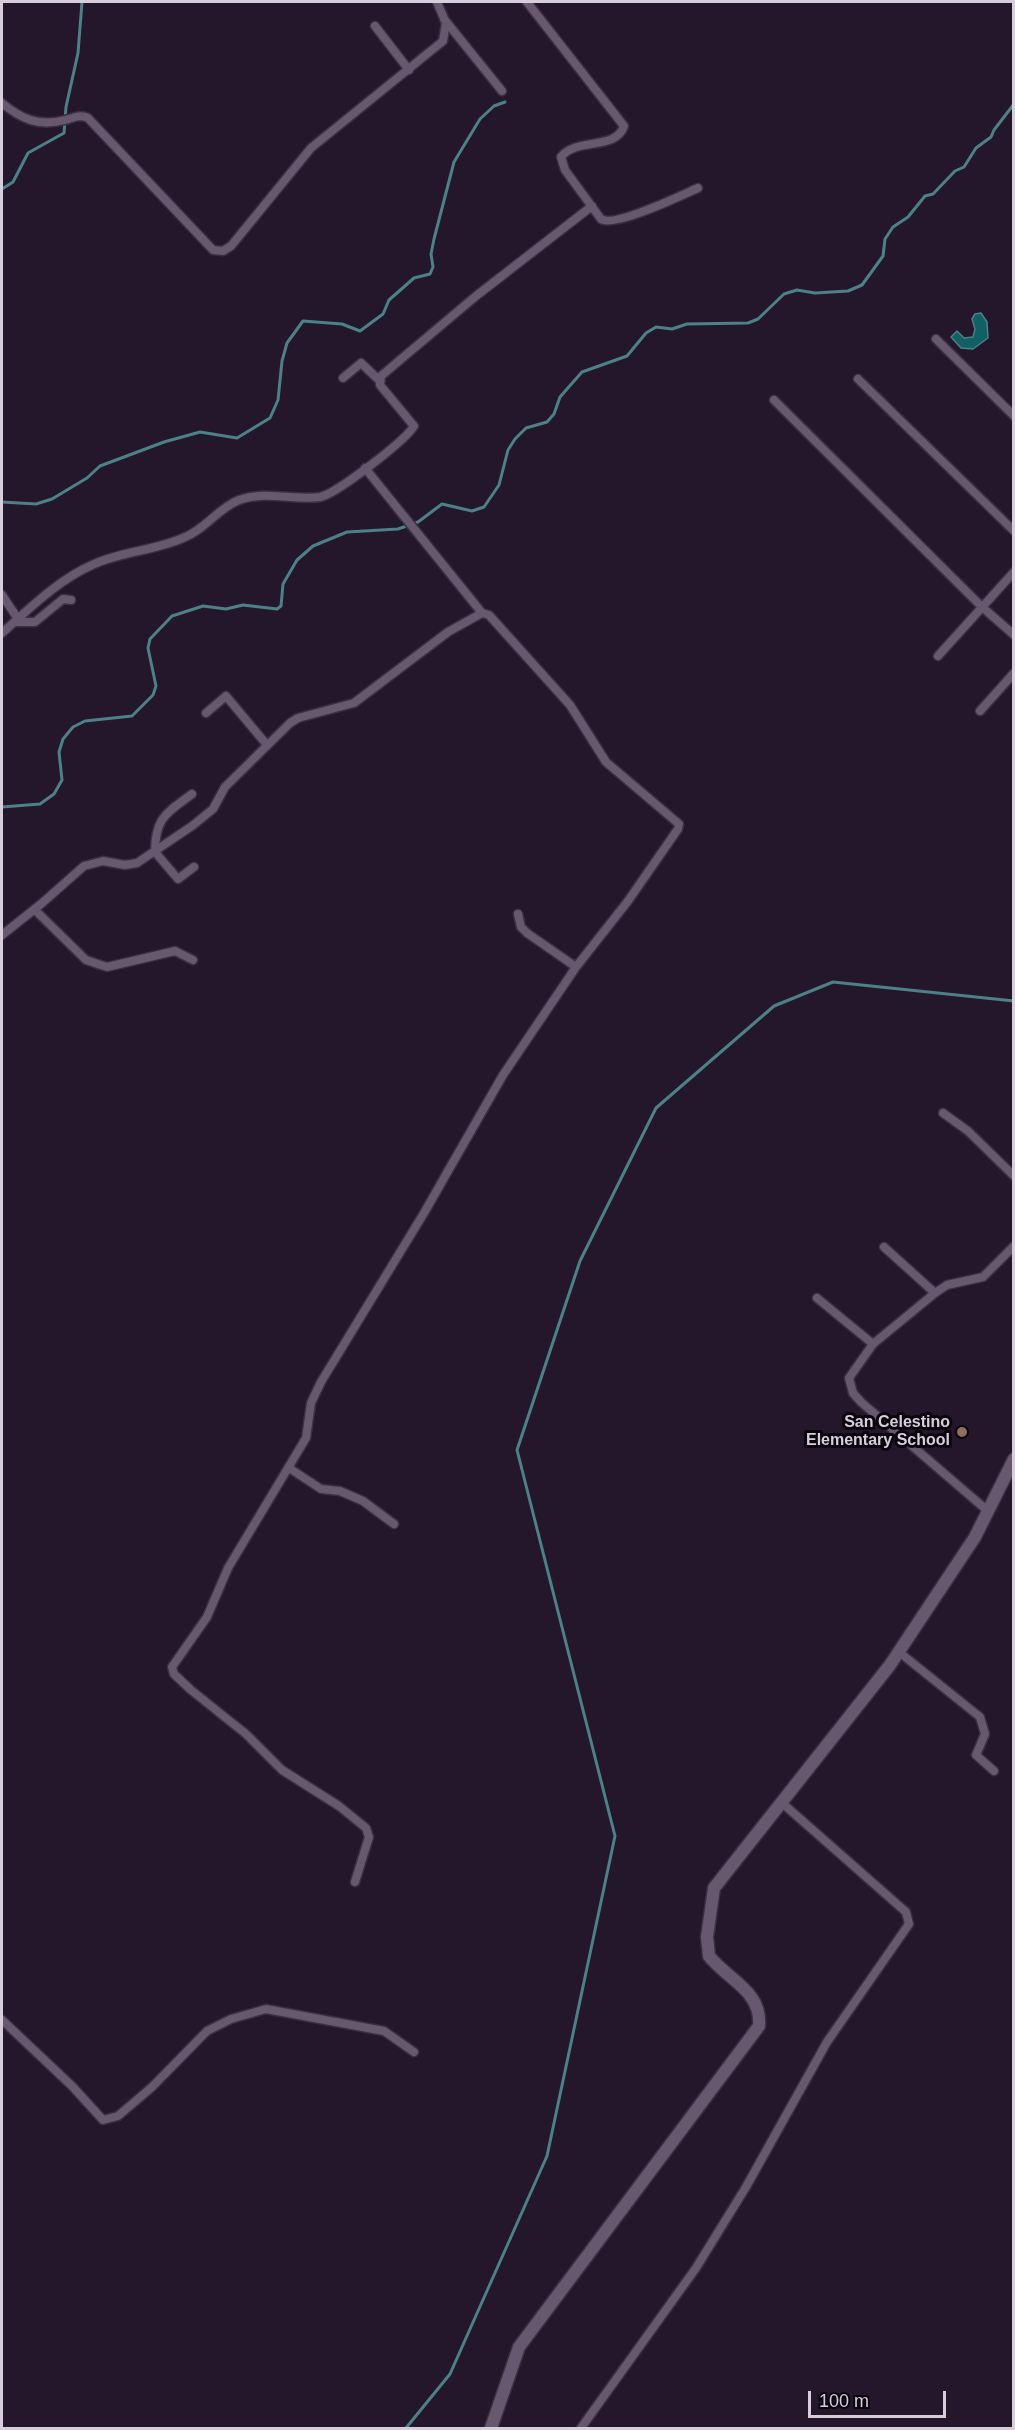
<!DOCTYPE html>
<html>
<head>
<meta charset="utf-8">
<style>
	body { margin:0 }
	#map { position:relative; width:1015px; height:2430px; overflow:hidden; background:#24162b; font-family:Helvetica,sans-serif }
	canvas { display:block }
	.frame { position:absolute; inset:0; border:3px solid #d7cedc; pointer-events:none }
	.scale { position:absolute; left:808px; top:2391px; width:138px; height:27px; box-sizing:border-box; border:3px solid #d7cedc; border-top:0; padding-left:8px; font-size:18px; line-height:21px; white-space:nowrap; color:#d7cedc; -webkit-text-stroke:4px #0a050d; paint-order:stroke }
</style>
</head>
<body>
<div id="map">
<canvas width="1015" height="2430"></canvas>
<div class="frame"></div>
<div class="scale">100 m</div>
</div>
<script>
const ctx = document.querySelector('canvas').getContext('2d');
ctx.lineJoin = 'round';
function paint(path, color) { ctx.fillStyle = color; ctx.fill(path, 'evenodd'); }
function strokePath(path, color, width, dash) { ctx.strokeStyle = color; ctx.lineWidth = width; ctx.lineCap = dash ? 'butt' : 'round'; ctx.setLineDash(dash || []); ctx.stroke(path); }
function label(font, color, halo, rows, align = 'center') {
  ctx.font = font + ' Helvetica,sans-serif'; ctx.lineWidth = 6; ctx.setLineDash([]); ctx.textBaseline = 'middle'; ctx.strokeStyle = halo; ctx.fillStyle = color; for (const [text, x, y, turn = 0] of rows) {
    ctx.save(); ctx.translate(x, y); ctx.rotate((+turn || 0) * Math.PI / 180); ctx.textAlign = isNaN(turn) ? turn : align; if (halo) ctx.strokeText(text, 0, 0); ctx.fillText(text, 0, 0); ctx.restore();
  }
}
const water = new Path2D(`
	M981,313L987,322L988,338L973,349L961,348L951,337L957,331L964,338L973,337L975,329L972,319L975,314Z`);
paint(water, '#116064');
strokePath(water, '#4c8188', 1.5);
strokePath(new Path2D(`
	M2,189L13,182L28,153L64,133L66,107L78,53L82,2
	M2,502L36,504L52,499L87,478L100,466L164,442L200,432L237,438L270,418L278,400L282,361L287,343L303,321L342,324L360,331L383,314L389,300L414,278L430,274L433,267L431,254L434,239L454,162L480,119L494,106L505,102
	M2,807L40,804L54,794L62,780L59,752L63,739L73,727L85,721L132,716L153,695L156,686L148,648L150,639L172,616L203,606L226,609L243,605L277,609L281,606L283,584L297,560L313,546L347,532L398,529L418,522L442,504L472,511L484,507L499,485L508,450L515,439L526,428L547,422L554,414L560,397L582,372L627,356L646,333L656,327L672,329L687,324L748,323L758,319L784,294L797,290L815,293L848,291L862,285L883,256L885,239L893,227L908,217L925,196L933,194L955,171L964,167L976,148L991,137L994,130L1014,104
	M406,2428L450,2374L547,2156L615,1836L517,1450L580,1261L656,1108L774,1006L833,982L1014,1001`), '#4c8188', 3);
const street = new Path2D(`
	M527,2L624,126C616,151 576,137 561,157L565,170L601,219C614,228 682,195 698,188
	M444,19L502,91
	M375,26L409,70
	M2,103C21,119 39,127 65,120C73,118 80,114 88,118L213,250L223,251L231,246L311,148L443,41L446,23L437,2
	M936,339L1014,416
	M343,378L361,363L379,380
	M858,379L1014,531
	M774,400L981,606L1014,635
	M2,595L18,619
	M15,622H35L63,599L71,600
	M2,633C29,609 58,580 92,565C121,551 154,551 183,538C205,530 218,508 239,500C267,490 293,501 320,497C336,494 405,441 414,426L380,385L381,376L476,296L592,206
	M938,656L1014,572
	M980,711L1014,673
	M206,713L226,696L267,745
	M192,794C167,813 155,817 155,852L178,879L194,867
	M35,910L86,960L107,967L175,951L193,960
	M518,914L521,927L527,933L576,967
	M2,935L41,904L84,866L103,861L125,865L137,863L192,826L213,809L225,787L290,723L298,718L354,703L448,632L482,613
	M943,1113L968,1131L1014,1176
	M884,1247L935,1293
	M817,1298L873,1344
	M289,1468L321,1489L340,1491L363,1501L394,1524
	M989,1512L861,1402L853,1393L849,1378L873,1344L935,1293L947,1285L983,1277L1014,1246
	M899,1652L980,1717L985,1734L976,1755L994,1771
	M355,1882L369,1837L366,1828L339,1806L282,1770L246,1734L191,1690L174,1674L172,1667L207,1617L228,1568L306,1438L311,1403L321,1382L424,1213L503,1075L576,967L628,901L678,829L679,824L606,762L570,705L489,615L482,613L365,468
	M2,2020L72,2086L103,2120L118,2116L152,2087L207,2031L231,2019L266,2009L384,2031L414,2052
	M581,2428L696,2268L746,2187L827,2042L909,1924L906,1912L781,1802`);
const secondary = new Path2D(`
	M491,2428L519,2347L759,2026C762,1991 728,1980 709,1956L707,1937L714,1888L890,1665L975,1537L1014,1459`);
strokePath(street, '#39303f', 11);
strokePath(secondary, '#39303f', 15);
strokePath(street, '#67576f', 8);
strokePath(secondary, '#67576f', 12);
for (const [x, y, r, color] of [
	[962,1432,6,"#8d6e63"]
]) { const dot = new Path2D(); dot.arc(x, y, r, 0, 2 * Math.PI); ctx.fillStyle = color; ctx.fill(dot); strokePath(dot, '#0a050d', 2); }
label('bold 16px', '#d7cedc', '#0a050d', [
	["San Celestino",950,1423],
	["Elementary School",950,1441]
], 'right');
</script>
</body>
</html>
